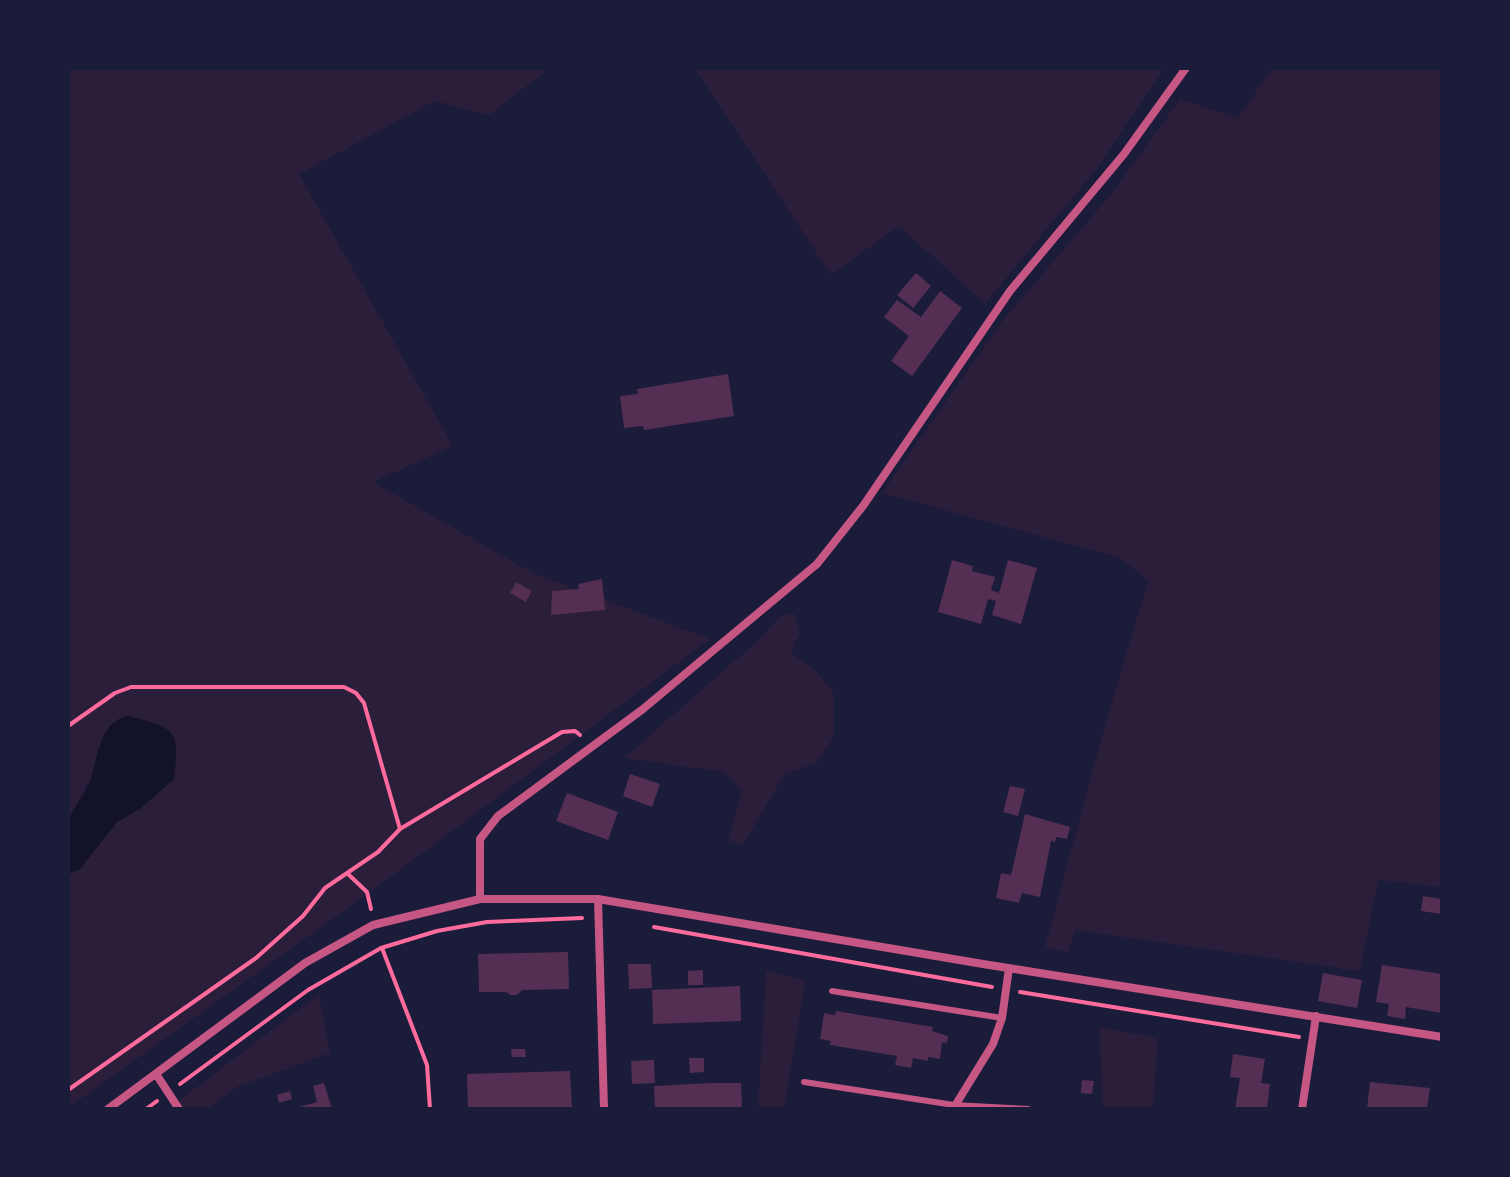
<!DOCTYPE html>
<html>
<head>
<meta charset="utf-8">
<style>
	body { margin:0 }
	#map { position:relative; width:1510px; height:1177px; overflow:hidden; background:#1b1b3a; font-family:Rubik,sans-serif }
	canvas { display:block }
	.frame { position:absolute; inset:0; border:70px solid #1b1b3a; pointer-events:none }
</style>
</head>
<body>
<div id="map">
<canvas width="1510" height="1177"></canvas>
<div class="frame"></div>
</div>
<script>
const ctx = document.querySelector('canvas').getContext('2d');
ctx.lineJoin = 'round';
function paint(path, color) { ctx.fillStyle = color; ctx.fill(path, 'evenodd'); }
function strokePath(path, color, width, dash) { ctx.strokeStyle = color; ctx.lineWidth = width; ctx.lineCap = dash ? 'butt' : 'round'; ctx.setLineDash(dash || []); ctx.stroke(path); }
paint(new Path2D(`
	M68,68H550L489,115L435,101L299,174L453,446L373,482L533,573L710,639L362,898L68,1108V874L80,869L116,822L141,808L98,749L91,779L68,820Z
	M695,68H1164L1095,171L985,304L899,226L831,275Z
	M1272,68H1442V887L1378,880L1360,971L1075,930L1068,953L1045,947L1104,729L1148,581L1120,558L882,493L1003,320L1112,193L1180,99L1238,118Z
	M794,613L800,633L791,653L817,672L834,694V736L818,762L784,775L743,845L728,840L742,791L724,772L624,758L755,643L781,615Z
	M766,971L806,980L784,1109H758Z
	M319,994L330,1053L237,1087L207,1109H168Z
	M1099,1027L1158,1038L1153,1109H1103Z`), '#2a1e3b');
paint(new Path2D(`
	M128,716C175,728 181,729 174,779L141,808L117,822L80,869L68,874C68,861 64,830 69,819C75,806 85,794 90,781C100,756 97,723 128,716Z`), '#12122b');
paint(new Path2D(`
	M916,273L931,286L913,308L897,295Z
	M940,291L962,308L912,376L891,361L909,336L884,317L897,300L921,317Z
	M728,374L734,416L644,430L643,426L624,428L620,396L638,394L637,389Z
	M952,560L973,566L972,571L995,577L991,590L999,593L1008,560L1037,568L1021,624L992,615L996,601L988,599L981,624L938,612Z
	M602,579L605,610L551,615L552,591L579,589L578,584Z
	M516,582L532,591L526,602L510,593Z
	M630,774L660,784L652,807L623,796Z
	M1010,786L1025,789L1018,816L1003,812Z
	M567,793L618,812L608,840L556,821Z
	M1025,814L1070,827L1067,839L1056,837L1055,842L1051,841L1040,897L1022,893L1019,903L996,898L1001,873L1011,875Z
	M1423,896L1442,899V914L1421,911Z
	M568,952L569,989L522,990L517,995H510L507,992H479L478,954Z
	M628,964H651L652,988L629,989Z
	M1382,965L1442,974V1013L1406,1007L1405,1019L1387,1016L1389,1004L1376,1002Z
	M703,970V985H688V971Z
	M1323,973L1362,980L1357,1008L1318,1001Z
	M740,986L741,1021L653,1024L652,990Z
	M836,1011L933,1027L932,1031L948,1036L947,1043L942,1042L940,1059L928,1057V1061L913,1058L911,1068L895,1065L897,1056L830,1045L831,1041L820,1039L824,1013L835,1015Z
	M511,1049H525L526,1057H512Z
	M1233,1054L1265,1059L1261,1083L1270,1084L1267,1109H1235L1240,1078L1230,1077Z
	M689,1058H704V1072L690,1073Z
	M654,1060L655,1083L632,1084L631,1061Z
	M570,1071L572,1109H468L467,1074Z
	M1082,1080L1094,1081L1092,1094L1081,1093Z
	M1370,1082L1430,1088L1427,1109H1367Z
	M324,1083L332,1109H292L317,1102L313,1086Z
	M712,1083H741L742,1109H655L654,1086Z
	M290,1091L292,1099L279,1103L277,1095Z`), '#542f53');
strokePath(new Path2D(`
	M68,726L115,693L131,687H344L356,693L364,703L400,829
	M348,874L367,892L371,909
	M654,927L992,987
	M382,948L427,1065L430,1109
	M1020,992L1299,1037
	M180,1084L308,990L381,948L437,931L487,922L582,918
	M68,1090L256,958L303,916L325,888L378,852L400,829L562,732L575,731L580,735
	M146,1109L157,1101`), '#ff6b9d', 4);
strokePath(new Path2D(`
	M832,991L1002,1018
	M804,1082L954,1105L1028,1109`), '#c65784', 6);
strokePath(new Path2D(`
	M480,899V839L498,816L643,709L817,564L863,506L1010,291L1124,154L1186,68
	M598,899L604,1109
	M156,1074L179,1109
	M108,1109L305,963L373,925L480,899H598L983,964L1442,1037
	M953,1109L993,1044L1002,1018L1009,968
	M1302,1109L1316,1016`), '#c65784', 8);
</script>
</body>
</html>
